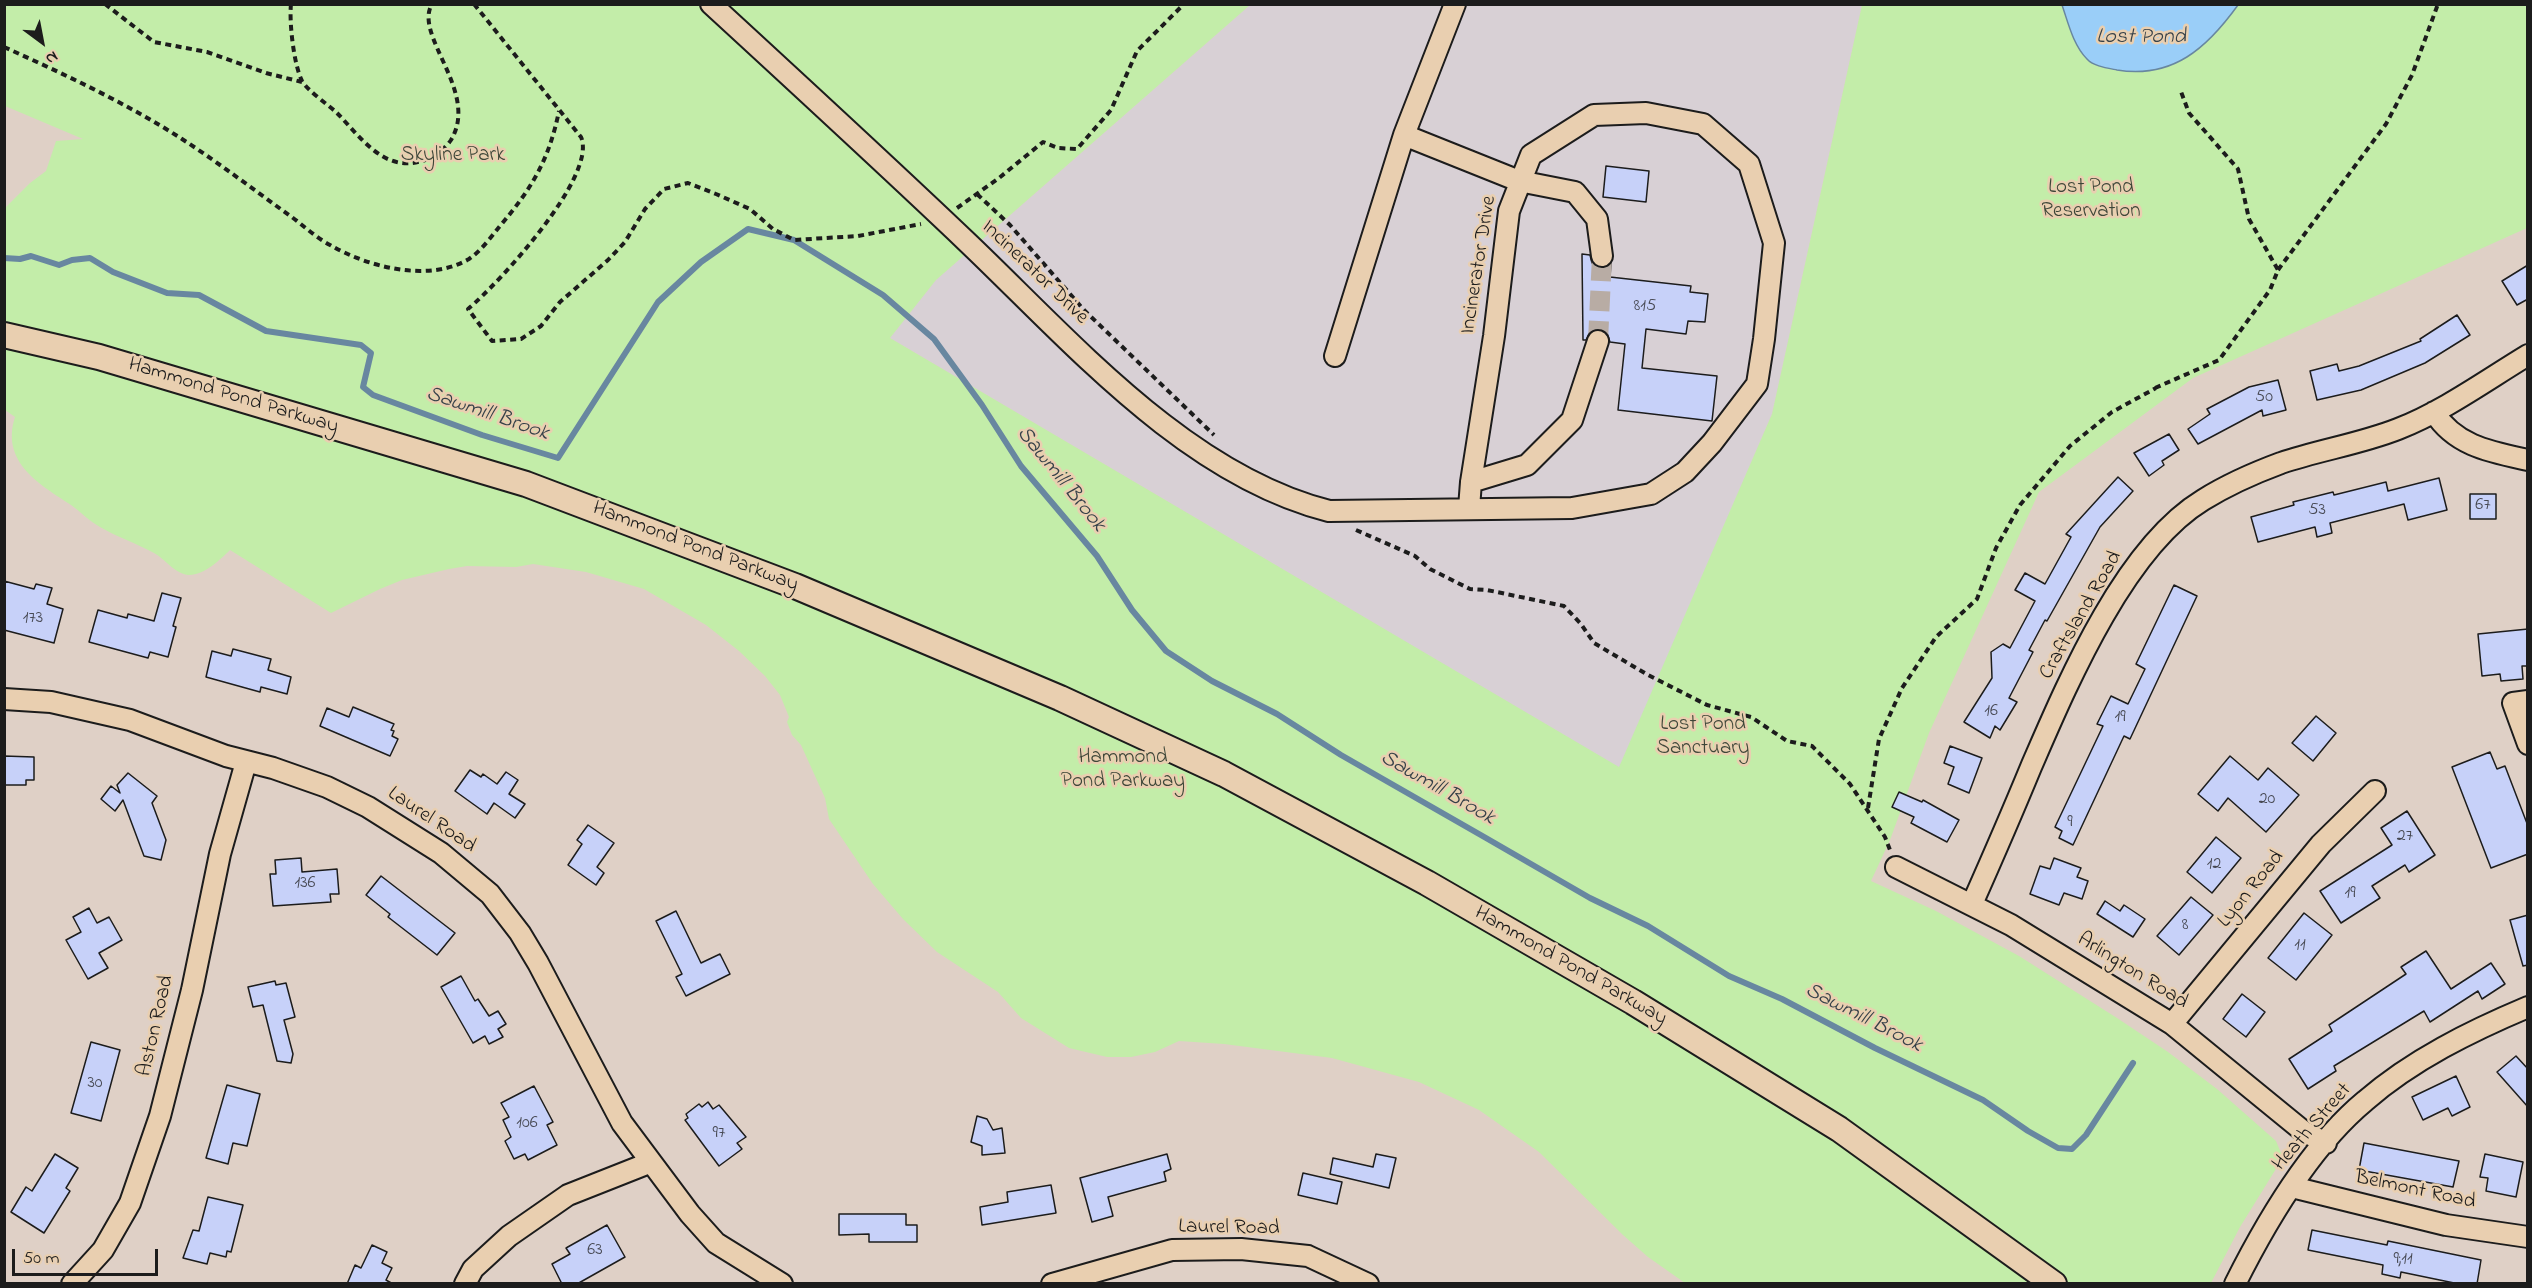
<!DOCTYPE html>
<html>
<head>
<meta charset="utf-8">
<style>
	body { margin:0 }
	#map { position:relative; width:2532px; height:1288px; overflow:hidden; background:#dfd0c6; font-family:"Indie Flower",sans-serif }
	canvas { display:block }
	.frame { position:absolute; inset:0; border:6px solid #1c1c1c; pointer-events:none }
	.north { position:absolute; left:12px; top:12px; width:60px; height:60px; -webkit-text-stroke:4px #e9cfb0; paint-order:stroke; rotate:148deg; font-size:16px; font-weight:700; line-height:24px; text-align:center; color:#1c1c1c }
	.north::after { content:''; display:block; margin:auto; width:21px; height:27px; background:#1c1c1c; clip-path:polygon(50% 0,100% 100%,50% 72%,0 100%) }
	.scale { position:absolute; left:12px; top:1249px; width:146px; height:27px; box-sizing:border-box; border:3px solid #1c1c1c; border-top:0; padding-left:8px; font-size:18px; line-height:21px; white-space:nowrap; color:#1c1c1c; -webkit-text-stroke:4px #e9cfb0; paint-order:stroke }
</style>
</head>
<body>
<div id="map">
<canvas width="2532" height="1288"></canvas>
<div class="frame"></div>
<div class="north">N</div>
<div class="scale">50 m</div>
</div>
<script>
const ctx = document.querySelector('canvas').getContext('2d');
ctx.lineJoin = 'round';
function paint(path, color) { ctx.fillStyle = color; ctx.fill(path, 'evenodd'); }
function strokePath(path, color, width, dash) { ctx.strokeStyle = color; ctx.lineWidth = width; ctx.lineCap = dash ? 'butt' : 'round'; ctx.setLineDash(dash || []); ctx.stroke(path); }
function label(font, color, halo, rows, align = 'center') {
  ctx.font = font + ' "Indie Flower",sans-serif'; ctx.lineWidth = 5; ctx.setLineDash([]); ctx.textBaseline = 'middle'; ctx.strokeStyle = halo; ctx.fillStyle = color; for (const [text, x, y, turn = 0] of rows) {
    ctx.save(); ctx.translate(x, y); ctx.rotate((+turn || 0) * Math.PI / 180); ctx.textAlign = isNaN(turn) ? turn : align; if (halo) ctx.strokeText(text, 0, 0); ctx.fillText(text, 0, 0); ctx.restore();
  }
}
paint(new Path2D(`
	M1250,5H1862L1772,414L1620,768L890,338L936,280Z`), '#d8d0d5');
paint(new Path2D(`
	M4,5H1250L936,280L890,338L1619,767L1772,414L1862,5H2527V228L2193,378L2039,492L1929,733L1890,840L1871,881L1936,911L2019,956L2117,1018L2168,1052L2217,1089L2276,1141L2281,1153L2279,1164L2240,1227L2211,1283H1685L1648,1257L1623,1235L1539,1152L1479,1110L1419,1082L1332,1058L1224,1044L1179,1041L1155,1052L1131,1057H1107L1069,1048L1021,1018L998,992L937,952L903,919L873,884L829,819L825,798L801,745L792,735L787,722L789,717L780,695L765,676L739,651L706,625L644,589L586,572L533,564L516,567L467,566L449,569L402,580L380,589L331,613L230,550C220,560 203,576 188,575C174,573 165,559 154,553C136,543 117,537 100,527C89,521 81,512 71,505C41,485 0,463 15,417L5,410V208L30,183L46,171L56,141L83,139L5,106Z`), '#c3eda9');
const water = new Path2D(`
	M2062,5V4L2238,5C2207,48 2173,79 2117,70C2107,68 2093,66 2087,59C2073,45 2068,22 2062,5Z`);
paint(water, '#9acef8');
strokePath(water, '#6887a0', 1.5);
strokePath(new Path2D(`
	M4,258L20,259L31,256L59,265L72,260L90,258L113,272L167,293L199,295L266,331L361,345L371,353L363,387L373,395L482,435L558,458L658,302L701,262L748,229L794,240L883,295L934,339L982,405L1021,466L1097,556L1132,610L1166,651L1212,681L1277,714L1341,755L1486,838L1590,898L1648,926L1729,976L1782,999L1875,1048L1983,1100L2028,1131L2058,1148L2072,1149L2086,1135L2133,1063`), '#6887a0', 6);
const building = new Path2D(`
	M1606,166L1649,171L1646,202L1603,197Z
	M1582,254L1590,255L1592,263L1598,267L1604,268L1611,263L1610,277L1691,286L1690,292L1708,294L1705,322L1688,321L1686,334L1646,329L1642,368L1717,376L1712,421L1618,410L1625,344L1610,342L1607,333L1601,329L1590,332L1586,340H1583Z
	M2528,265V299L2517,305L2502,281Z
	M2457,315L2470,335L2425,363L2361,390L2317,400L2310,371L2337,364L2339,371L2359,366L2421,341L2420,339Z
	M2278,380L2286,410L2263,416L2262,410L2198,444L2188,429L2210,414L2207,409L2249,387Z
	M2169,434L2179,450L2162,461L2164,465L2149,476L2134,453Z
	M2118,477L2133,491L2100,527L2047,621L2045,620L2029,650L2033,652L2009,698L2017,702L2000,730L1995,726L1990,738L1964,722L1992,678L1991,652L2003,644L2010,648L2035,601L2015,590L2025,573L2045,584L2071,537L2066,534Z
	M2439,478L2447,510L2408,520L2404,504L2330,523L2332,533L2317,537L2315,527L2258,542L2251,517L2294,505L2293,502L2333,492L2334,495L2386,482L2388,491Z
	M2470,494H2496V519H2470Z
	M4,581L34,589L36,584L52,588L47,604L63,609L54,643L4,630Z
	M2174,585L2197,596L2130,739L2124,736L2073,845L2059,838L2062,831L2055,827L2103,726L2097,724L2111,696L2128,704L2145,669L2136,664Z
	M162,593L181,598L173,626L176,627L168,657L150,652L148,658L89,642L98,610L127,618L128,614L154,621Z
	M2528,629V666H2522L2523,679L2501,681L2500,674L2482,676L2478,634Z
	M233,649L271,659L268,670L291,677L287,694L261,687L260,692L206,677L212,651L231,656Z
	M353,707L394,724L391,730L394,731L392,736L398,739L390,756L320,726L327,708L349,717Z
	M2316,716L2336,733L2313,761L2292,743Z
	M1950,746L1982,758L1969,793L1948,784L1954,767L1944,763Z
	M2490,752L2497,769L2505,766L2528,826V854L2491,868L2452,767Z
	M4,756L34,757V780H26V785H4Z
	M2230,756L2258,780L2268,768L2299,795L2266,832L2228,798L2218,811L2198,794Z
	M470,770L481,777L483,774L497,784L506,772L518,780L509,794L525,804L515,818L494,803L487,814L455,791Z
	M128,773L157,796L152,803L166,840L161,860L144,856L123,800L115,811L101,799L111,786L120,793L117,785Z
	M1899,792L1922,802L1923,800L1959,820L1947,842L1911,823L1914,817L1892,807Z
	M2407,811L2435,855L2409,872L2405,865L2372,886L2380,898L2341,923L2320,891L2392,845L2381,828Z
	M588,825L614,843L597,867L604,873L596,885L568,865L582,844L577,840Z
	M2216,837L2241,858L2212,893L2187,872Z
	M301,858L302,872L337,869L339,894H330L331,902L273,906L270,874H276L275,860Z
	M2054,858L2081,868L2077,877L2088,881L2082,899L2064,893L2059,905L2030,894L2040,866L2050,869Z
	M381,876L455,933L437,955L388,917L390,914L366,895Z
	M2191,897L2213,915L2179,955L2157,936Z
	M2105,901L2120,911L2124,905L2145,919L2133,937L2097,914Z
	M89,908L97,923L109,917L122,940L99,953L108,968L88,979L66,940L81,932L73,917Z
	M676,911L701,963L720,954L730,974L686,996L676,977L682,974L656,921Z
	M2304,913L2332,935L2296,980L2268,958Z
	M2528,915V965L2523,966L2510,920Z
	M2426,951L2451,989L2491,963L2505,984L2482,999L2478,991L2430,1022L2424,1011L2334,1066L2336,1071L2308,1089L2289,1059L2332,1031L2329,1025L2406,974L2401,967Z
	M461,976L475,1001L478,999L489,1016L498,1011L506,1024L498,1029L503,1037L489,1044L485,1036L473,1043L441,987Z
	M275,981L276,985L286,983L295,1017L284,1020L293,1054L291,1063L277,1061L263,1005L253,1007L248,987Z
	M2242,994L2265,1012L2246,1037L2223,1019Z
	M91,1042L120,1050L101,1121L71,1113Z
	M2516,1056L2528,1069V1107L2497,1072Z
	M2456,1076L2470,1107L2452,1116L2448,1108L2423,1120L2412,1097Z
	M227,1085L260,1094L247,1146L233,1143L228,1164L206,1158Z
	M534,1086L553,1122L547,1125L557,1145L528,1160L525,1154L514,1159L505,1141L511,1137L503,1120L509,1117L501,1103Z
	M708,1102L713,1109L719,1105L746,1137L737,1143L742,1149L719,1166L685,1120L688,1118L686,1114L699,1104L702,1107Z
	M977,1116L987,1119L993,1130L1002,1128L1005,1153L982,1155V1146L971,1142Z
	M2364,1143L2459,1161L2453,1187L2359,1170Z
	M55,1154L78,1168L66,1188L70,1191L44,1233L11,1212L26,1187L32,1191Z
	M1167,1154L1171,1169L1164,1172L1166,1181L1108,1197L1113,1216L1092,1222L1080,1178Z
	M1376,1154L1396,1158L1389,1188L1330,1174L1333,1158L1373,1167Z
	M2485,1154L2523,1162L2516,1197L2486,1191L2488,1178L2480,1177Z
	M1303,1173L1342,1182L1337,1204L1298,1195Z
	M1051,1185L1056,1213L982,1225L980,1207L1008,1202L1007,1192Z
	M208,1197L243,1205L231,1252L227,1251L226,1257L210,1253L207,1264L183,1258L193,1230L199,1231Z
	M839,1214H906V1225H917V1242H869V1234L839,1235Z
	M607,1225L625,1257L577,1284H562L552,1264L570,1254L566,1248Z
	M2312,1230L2387,1245L2388,1241L2481,1260L2477,1284H2459L2401,1272L2400,1278L2382,1274L2383,1265L2308,1250Z
	M372,1245L387,1252L382,1263L392,1268L386,1280L393,1284H347L355,1265L361,1268Z`);
paint(building, '#c7d1f9');
strokePath(building, '#1c1c1c', 1.5);
strokePath(new Path2D(`
	M1598,341L1602,256`), '#b8aca4', 20, [20, 10]);
const minor = new Path2D(`
	M711,4C797,83 883,162 967,242C1071,341 1186,475 1329,511L1572,508L1651,494L1685,472L1712,443L1757,384L1764,339L1774,243L1749,164L1703,124L1646,113L1594,115L1531,155L1509,211L1494,336L1471,482L1469,508
	M1404,135L1455,4
	M1335,356L1404,135L1519,181L1575,192L1597,219L1602,256
	M2434,412C2455,446 2491,452 2528,460
	M1471,482L1527,465L1572,420L1598,341
	M4,699L51,702L130,720L226,756L273,768L327,787L368,807L441,853L490,894L520,933L538,963L622,1123L690,1214L716,1243L782,1284
	M2528,701L2513,703L2528,744
	M1896,867L2011,925L2172,1024L2303,1131L2326,1143
	M1972,904C1992,859 2012,813 2031,767C2067,684 2124,548 2203,500C2227,485 2254,473 2281,463C2319,450 2360,444 2398,429C2444,411 2485,381 2528,355
	M2172,1024L2321,844L2375,791
	M2292,1187L2446,1225L2528,1237
	M72,1284L103,1250L130,1203L160,1116L192,990L220,854L246,762
	M465,1284L473,1269L509,1236L568,1195L649,1163
	M1052,1284L1172,1250L1241,1249L1308,1256L1368,1284
	M2235,1284C2266,1222 2312,1145 2365,1101C2412,1060 2471,1031 2528,1007`);
const major = new Path2D(`
	M4,335L99,357L526,484L795,586L1060,698L1224,774L1427,883L1633,1002L1839,1129L2054,1284`);
strokePath(minor, '#1c1c1c', 24);
strokePath(major, '#1c1c1c', 28);
strokePath(new Path2D(`
	M105,4L154,42L207,52L266,73L302,82
	M291,4C289,23 294,65 302,81C307,90 327,104 336,112C360,136 383,173 422,161C433,158 445,149 451,140C480,92 413,36 432,4
	M474,4L581,137C598,176 498,284 468,309L492,341L521,339L541,326L560,302L608,260L625,242L645,209L664,189L688,183L716,194L750,209L773,229L794,240L858,236L921,224
	M4,47C64,74 128,104 182,139C219,163 254,190 289,215C303,225 315,237 330,245C368,267 428,283 469,259C481,251 491,237 500,226C532,188 549,160 559,111
	M977,194L1010,225L1084,310L1214,435
	M957,208L999,178L1043,142L1058,148L1077,149L1111,110L1137,51L1184,4
	M2278,270L2386,124L2412,75L2438,4
	M2155,388L2219,360L2270,290L2278,270L2249,219L2238,169L2189,113L2180,89
	M1356,530L1415,556L1430,569L1470,589L1487,590L1564,606L1581,624L1594,643L1648,675L1707,705L1751,717L1787,741L1812,746L1850,784L1885,837L1890,850
	M1868,808L1879,739L1902,688L1936,637L1977,599L1996,548L2020,505L2070,446L2112,412L2156,388`), '#1c1c1c', 4, [6, 4.5]);
strokePath(minor, '#e9cfb0', 20);
strokePath(major, '#e9cfb0', 24);
label('18px', '#474953', null, [
	["815",1645,307],
	["50",2264,398],
	["67",2483,506],
	["53",2317,511],
	["173",33,619],
	["16",1991,712],
	["19",2120,718],
	["20",2267,800],
	["9",2070,823],
	["27",2405,837],
	["12",2214,865],
	["136",305,884],
	["19",2350,894],
	["8",2185,926],
	["11",2300,946],
	["30",95,1084],
	["106",527,1124],
	["97",719,1134],
	["63",595,1251],
	["9;11",2403,1260]
]);
label('21px', '#3d4638', '#e9cfb0', [
	["Skyline Park",453,157],
	["Lost Pond",2091,189],
	["Reservation",2091,213],
	["Lost Pond",1703,726],
	["Sanctuary",1703,750],
	["Hammond",1123,759],
	["Pond Parkway",1123,783]
]);
label('21px', '#1c1c1c', '#e9cfb0', [
	["Incinerator Drive",1480,265,-81],
	["Incinerator Drive",1034,273,44],
	["Hammond Pond Parkway",233,397,17],
	["Hammond Pond Parkway",695,548,21],
	["Craftsland Road",2082,616,-60],
	["Laurel Road",431,821,34],
	["Lyon Road",2252,890,-51],
	["Hammond Pond Parkway",1570,967,30],
	["Arlington Road",2132,972,32],
	["Aston Road",157,1026,-77],
	["Heath Street",2313,1128,-49],
	["Belmont Road",2415,1191,12],
	["Laurel Road",1229,1229,1]
]);
label('italic 22px', '#354048', '#e9cfb0', [
	["Lost Pond",2141,38],
	["Sawmill Brook",487,415,19],
	["Sawmill Brook",1060,480,51],
	["Sawmill Brook",1437,789,30],
	["Sawmill Brook",1863,1019,27]
]);
</script>
</body>
</html>
